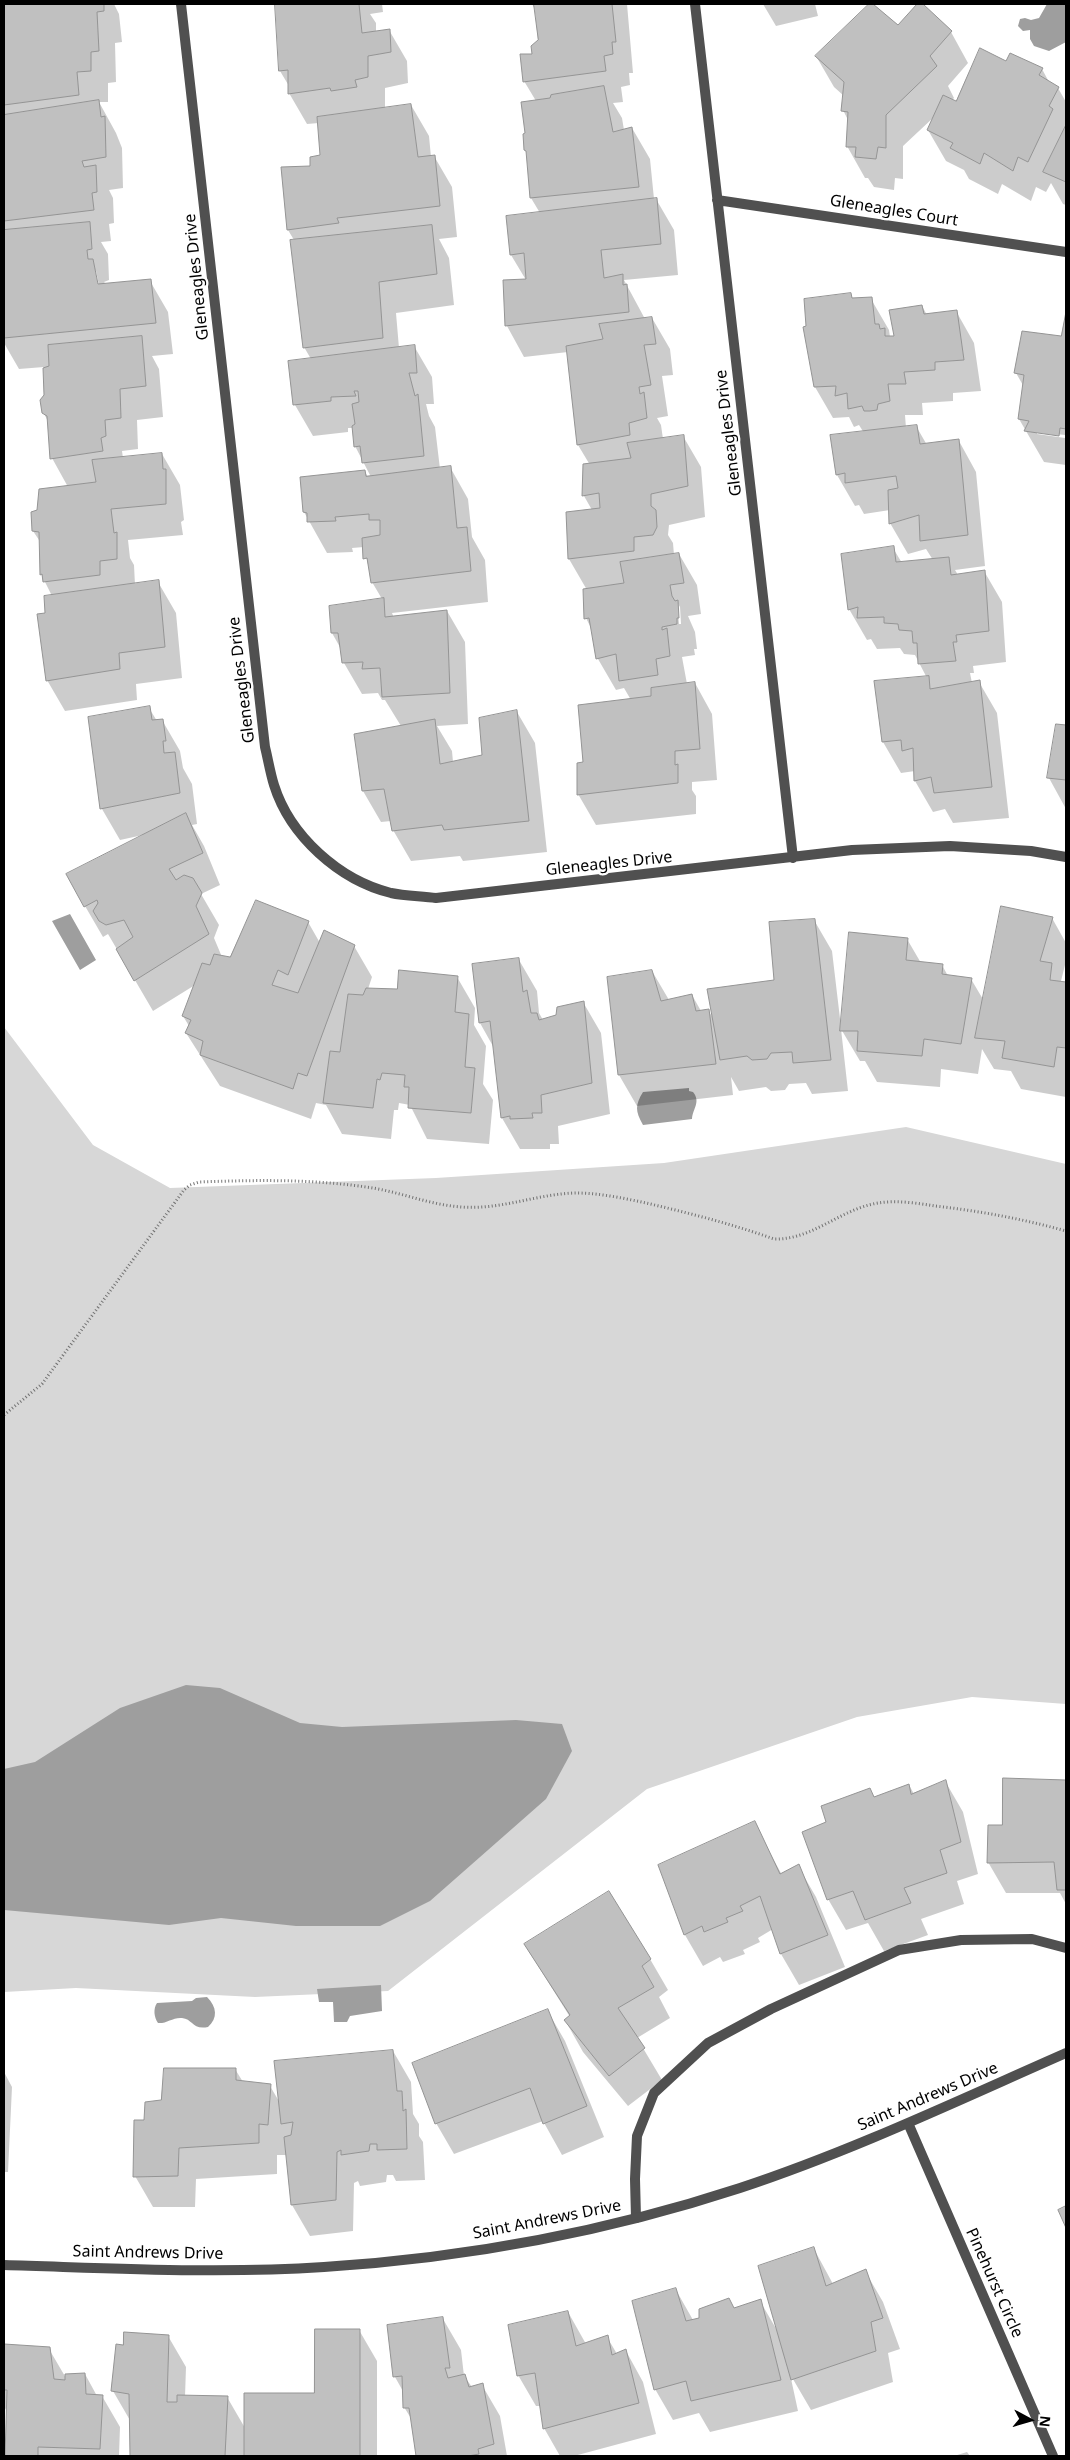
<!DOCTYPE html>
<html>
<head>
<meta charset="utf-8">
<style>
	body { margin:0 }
	#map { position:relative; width:1070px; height:2460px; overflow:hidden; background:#fff; font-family:"Noto Sans",sans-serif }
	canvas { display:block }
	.frame { position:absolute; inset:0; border:5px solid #000; pointer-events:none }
	.north { position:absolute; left:1005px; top:2395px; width:50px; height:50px; -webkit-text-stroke:4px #fff; paint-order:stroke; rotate:96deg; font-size:14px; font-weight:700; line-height:20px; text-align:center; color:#000 }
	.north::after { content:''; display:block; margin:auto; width:18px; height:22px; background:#000; clip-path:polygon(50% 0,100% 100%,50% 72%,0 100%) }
</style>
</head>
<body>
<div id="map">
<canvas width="1070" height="2460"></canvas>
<div class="frame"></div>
<div class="north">N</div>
</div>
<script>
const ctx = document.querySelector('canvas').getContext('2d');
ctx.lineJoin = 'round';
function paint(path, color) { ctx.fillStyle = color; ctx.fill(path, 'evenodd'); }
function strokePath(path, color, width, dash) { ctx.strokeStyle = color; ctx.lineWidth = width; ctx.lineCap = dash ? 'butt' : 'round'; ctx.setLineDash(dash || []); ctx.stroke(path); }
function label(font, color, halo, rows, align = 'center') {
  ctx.font = font + ' "Noto Sans",sans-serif'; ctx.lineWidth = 4.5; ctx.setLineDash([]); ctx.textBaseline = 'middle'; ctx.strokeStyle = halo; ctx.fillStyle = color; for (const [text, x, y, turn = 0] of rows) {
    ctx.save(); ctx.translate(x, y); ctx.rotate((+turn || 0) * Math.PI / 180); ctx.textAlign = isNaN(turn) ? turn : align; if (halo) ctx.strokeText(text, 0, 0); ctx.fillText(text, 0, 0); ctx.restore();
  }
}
paint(new Path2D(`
	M4,1027L93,1145L170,1188L436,1178L664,1163L906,1127L1066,1164V1704L972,1697L857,1717L647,1789L388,1991L255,1997L76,1988L4,1992Z`), '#d7d7d7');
paint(new Path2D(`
	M1047,4H1066V42L1049,51L1034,46L1030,39V30L1023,31L1018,26L1020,19L1025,18L1031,20L1039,18Z
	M70,914L96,960L80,970L52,921Z
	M689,1088V1091L693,1092C701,1102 693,1108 692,1119L643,1125C635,1111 635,1105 643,1092Z
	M186,1685L220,1688L300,1723L342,1727L516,1720L562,1724L572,1751L546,1799L430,1901L380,1926H296L221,1918L169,1925L4,1910V1769L35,1762L120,1708Z
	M381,1985L382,2011L350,2016L347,2022H334L333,2002H319L317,1989Z
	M207,1997C217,2007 218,2018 208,2027C192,2030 193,2019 182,2018C173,2017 166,2024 158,2023C154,2017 153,2009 157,2003L192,2001L196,1998Z`), '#9e9e9e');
paint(new Path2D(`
	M13,4H114L119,14L122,42L115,43L116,82L108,83V102H99L116,133L122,148L123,188L109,190L113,198L114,223L109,224L111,241L101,242L108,254L109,280L104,282L106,284L150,281L168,312L173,354L152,356L159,369L163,417L137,420L138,449L122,451L123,458L162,454L180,485L184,520L181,522L183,535L128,540L130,558L134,565L135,585L158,582L176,613L182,678L136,684L137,700L65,711L47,680L46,614L52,596L41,574V543L33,531L38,511L68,487L52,458L49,423L43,412L45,396L44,367L19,369L4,343V7ZM93,268L96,271L100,290H98Z
	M276,4H382L383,12L370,14L376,23V32L389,30L407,61L408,83L385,88V109L411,105L429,136L431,157L434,156L452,187L457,237L439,239L449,258L454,305L396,313L399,348L414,346L432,377L434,404H426L429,416L435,427L440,469L450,467L468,499L472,537L485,560L488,602L392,613L394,618L447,611L465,642L468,724L437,726L452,751L453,762L483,756L517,712L535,743L547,852L463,861L460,856L411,861L393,830L391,821L381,822L363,791L355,735L401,726L385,700H382L378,693L362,694L344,663L341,649L332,633L382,599L372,582L364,547L352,548L353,552L327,553L304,512L365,472L368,477H371L355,446L354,428H348V432L313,436L295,405L311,359L304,347L294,240L288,230L282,169L312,167L322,156L319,123L307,124L289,93V86L280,71Z
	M532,4H627L633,73H629L630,85L621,87L623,102L613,103L622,118L624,130L632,128L650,159L654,199H656L674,230L678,275L624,280L645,319L652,318L670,349L673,375L662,376L668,416L657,418L661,425L663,439L683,436L701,467L705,517L669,525L668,535L673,543L674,555L679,554L697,585L701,614L688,616L695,632L697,649H694L695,655L682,657L687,684L695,683L712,714L717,780L692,782V790L696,796V814L596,825L578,794L584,763L631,700L624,688L616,690L598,659L592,630L586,618L587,590L569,559L592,510L584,496V465H590L578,445L568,352L524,357L507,326L526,280L511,255L508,217L540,213L531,198L528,155L525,150L526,133L536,101L524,81L539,40L536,11ZM677,602L680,607L681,624H679Z
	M763,4H815L818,16L776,26Z
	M871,4L898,27L921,4L951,32L968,63L948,86L954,98L952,100L957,103L1007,62L1042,69L1049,82L1058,88L1066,102V205L1063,204L1051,183L1046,192L1036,187L1031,201L1002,184L998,194L969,179L964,170L946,161L928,130L934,117L903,146V179L895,178L894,190L874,187L868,178H865L847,146L848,120L843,110L844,96L834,87L816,56Z
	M850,294L853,299H871L889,330L890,337L896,338L922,306L927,315L956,311L974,343L981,391L953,393V401L922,403L923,415H905L906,428L916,426L927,445L959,441L976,472L985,566L955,570L958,575L984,571L1002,602L1006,662L973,666L974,673H970L972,683L979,682L997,713L1009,818L953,823L945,809L933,812L915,781V771L901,773L883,742L927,678L915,655L904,654L900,648L877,649L871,639L867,640L849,609L893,548L902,563L933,560L926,549L908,554L890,523V510L864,514L859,505L855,506L837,475L831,436L864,433L859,425L854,427L849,417L833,418L815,387Z
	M1066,318V465L1044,462L1019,419L1024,387L1016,373L1062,338ZM1037,432L1065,435V438L1037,434Z
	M149,708L157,721L162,720L180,751L183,768L192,784L197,824L192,825L204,846L220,885L201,894L219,925L214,938L222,957L231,959L308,922L320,943L354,946L372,977L368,989L398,991L457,977L475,1008L474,1025L486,1046L483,1084L493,1100L489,1144L427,1139L410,1105L399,1103L398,1110H394L391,1139L342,1134L326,1105L316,1103L311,1119L220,1086L186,1033L189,1026L183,1016L195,985L153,1011L108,934L103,937L85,906L143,835L120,840L102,809L89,718Z
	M1057,725L1066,726V809L1049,778Z
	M1052,918L1066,943V961L1061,981L1066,983V1097L1021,1089L1011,1071L994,1069L982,1049L978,1074L941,1069L940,1087L877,1082L865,1061H860L841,1029L848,1091L812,1094L806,1083L789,1084L785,1090L771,1091L766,1087L739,1091L731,1077L733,1095L637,1106L619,1075L609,978L652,971L669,1000L692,995L701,1011L708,1010L713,1018L776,981L814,920L832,951L841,1027L907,939L921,963L942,965L948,976L971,979L984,1001Z
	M519,960L537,991L539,1013L543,1020L557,1016L583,1002L601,1033L610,1114L558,1126L559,1144H550V1149H520L502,1118L494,1048L480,1023Z
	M1005,1779L1066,1781V1904L1060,1893H1006L988,1862L1003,1826Z
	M945,1781L963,1812L978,1874L957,1881L964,1904L921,1919L928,1935L884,1951L868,1923L846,1930L828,1899L827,1823L874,1798L909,1785L914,1794Z
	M754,1823L782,1875L798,1866L816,1897L845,1967L799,1985L781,1954L773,1929L758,1938L760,1942L743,1950L745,1954L723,1962L720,1957L703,1966L685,1935L659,1866Z
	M525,1945L650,1959L668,1990L659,1997L670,2018L637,2038L662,2080L628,2106L583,2052L565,2020L570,2017Z
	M547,2010L565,2041L604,2137L562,2155L543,2121L454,2154L436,2123Z
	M393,2051L411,2082L413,2114L419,2124V2136L423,2142L425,2180L396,2181L393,2175H387L386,2182L360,2186L358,2181L354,2183L353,2231L310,2236L292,2205L287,2155H277V2174L196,2179L195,2207H153L135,2176L145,2121L162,2102L235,2069L243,2082L270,2086L280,2103Z
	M4,2072L12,2087L8,2172H4Z
	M814,2249L833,2284L865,2271L883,2302L900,2349L888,2353L893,2382L811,2410L790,2374L798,2411L710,2432L699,2413L673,2420L655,2389L676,2290L693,2320L760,2301L778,2332Z
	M568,2312L586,2344L607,2337L617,2354L626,2351L643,2382L656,2434L574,2456H560L544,2428L541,2406H536L518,2375Z
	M443,2319L461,2350L464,2376L472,2387L482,2385L500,2416L507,2456H418L412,2420L404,2407V2393L395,2377L388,2326Z
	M359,2330L377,2361V2456H131V2422L113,2391L124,2346L168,2336L186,2367L185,2397H227L245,2428L316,2394Z
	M4,2345L49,2349L66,2378L85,2374L97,2396H102L120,2427L119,2456H6L7,2412L4,2406Z
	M967,2452L970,2456H954Z`), '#0003');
const building = new Path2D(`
	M13,4H104V11L97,12L99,51L91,52V71L77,72L79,95L4,105V5Z
	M275,4H359L362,33L390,29L391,52L368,56V77L355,80L357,87L331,91L330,88L288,94V70L279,71Z
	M534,4H612L616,42H612L613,54L604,56L606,71L523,82L520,54H532L531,46L538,40Z
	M869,4H873L898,25L917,4H923L952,31L930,56L937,66L886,115V148L878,147L876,159L855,157L856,147H846L848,112L841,111L844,82L815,56Z
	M980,48L1006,61L1010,53L1043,68L1039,75L1059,87L1049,106L1053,109L1028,162L1018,157L1013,171L984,153L980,164L950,148L953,143L927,130L943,95L956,101Z
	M604,86L613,132L632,127L639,187L530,198L526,151L524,150L523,134L525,133L521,102L550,98L551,95Z
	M99,100L101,117L105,116L106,157L82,161L84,167L96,165L97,192L92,193L94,210L4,221V115Z
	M411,104L418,157L435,155L440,206L337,218L339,223L287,230L281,167L310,166V157L320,155L317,117Z
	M1066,125V182L1043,172Z
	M657,198L661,244L601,250L604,278L623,274V285L627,284L629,312L505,326L503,280L526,279L524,253L510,255L506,216Z
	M90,222L92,249L87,250L88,259H93L98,284L151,279L156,323L4,338V230Z
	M432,225L437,274L379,282L383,338L303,348L290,240Z
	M851,293L852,298L872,297L875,324H879L880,329L885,328V336H894L889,310L922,305L924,314L957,310L964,360L935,362V370L904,372L906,384H888L890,401L878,404L877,410L870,411H864L862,406L848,409L847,393L835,396L836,386L814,387L803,327L806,326L804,299Z
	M1066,312V429L1060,428L1059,436L1024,431L1029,421L1018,419L1024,375L1014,373L1022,331L1061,336Z
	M652,317L656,344L644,345L651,385L639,387L640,394L644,392L647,418L629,423L630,435L577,445L566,346L603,339L599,324Z
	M142,336L146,386L120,389L121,418L105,420L106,436L101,438L103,451L50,459L47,416L42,413L40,400L44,395L43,368L49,366L48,345Z
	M415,345L417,373H409L415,396L418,394L424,456L362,463L360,446L354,447L352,426L355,424L352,404L359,402L358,391H354L356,396L331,397V401L293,405L288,361Z
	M917,425L920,444L959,439L968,535L920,541L919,515L889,524L888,490L898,488L896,476L845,483V473L836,475L830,435Z
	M684,435L688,486L651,494V506L656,510L657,527L653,535L634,537V551L568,559L566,512L600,508L599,493L582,496L583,464L631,458L627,443Z
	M162,453L163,469H166V504L111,509L114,533L117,532V559L100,561V575L43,582L42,574L40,575L39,532L32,531L31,512L37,510L39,489L96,482L92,460Z
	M451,466L457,528L467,527L471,571L371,583L367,558L363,559L362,538L380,535V520H369V514L335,517L336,521L307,522V513L303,512L300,477L365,470L366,476Z
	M894,546L896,562L949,557L951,575L985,570L989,631L956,635L957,642H953L956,661L918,664L917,643H913L912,631L899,630L898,624L884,623V617L857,618L858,607L848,610L841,554Z
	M679,553L684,583L670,585L672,596L675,601L678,600L679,618H677V624L662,627V630L667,628L670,656L656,659L658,675L619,681L616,654L596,659L589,618L584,619L583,589L624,583L620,562Z
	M159,580L165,647L119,653L120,669L46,681L37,614L45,613L44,596Z
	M384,598L385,617L447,610L450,693L382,697L380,668L362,669L363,662L342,663L338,633H331L329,606Z
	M929,676L930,689L980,680L992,787L934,793L931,777L914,781L913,748L902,751L901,740L882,742L874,681Z
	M695,682L700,749L675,751V765L678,764V783L577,795V763L583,762L578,705L651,696V688Z
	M150,706L152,720L163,719L166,741H163L164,753L175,752L180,793L100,809L88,717Z
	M517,710L529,821L444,830L442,825L392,831L384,789L362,791L354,734L435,719L440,764L482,755L479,718Z
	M1056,724L1066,725V780L1047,778Z
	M186,813L203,853L169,869L176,880L184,875L193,878L202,893L196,906L209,934L134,981L116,949L133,937L124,920L106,925L99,921L93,911L98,903L97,900L84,907L66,874Z
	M256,900L309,921L288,975L278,970L272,985L298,993L324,930L355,945L307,1076L298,1073L293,1089L200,1055L203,1041L185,1033L191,1020L182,1016L202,963L210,965L214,954L230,957Z
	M1001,906L1053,917L1040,961L1052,963L1050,980L1066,982V1048L1057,1047L1054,1067L1002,1058L1005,1041L975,1038Z
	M815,919L831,1060L793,1063L792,1052L771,1053L767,1059L752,1060L747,1056L720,1060L707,989L774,980L769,922Z
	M849,932L908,938L906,960L943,964L942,974L972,978L961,1044L924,1039L922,1056L857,1051L858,1031H840Z
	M519,958L523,992L527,990L531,1013H537L539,1020L556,1015L557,1007L584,1001L592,1083L541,1095L542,1113H532L533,1118L510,1119V1116L501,1118L490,1021L479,1023L472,964Z
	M399,970L458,976L455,1012L469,1014L465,1067L475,1068L471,1113L408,1108L409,1087H404L405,1075L382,1073L380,1080L377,1079L373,1108L323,1103L330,1051L340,1052L348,994L363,995L366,988L397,989Z
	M652,970L661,1001L692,994L696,1011L709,1009L716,1064L618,1075L607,977Z
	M1003,1778L1066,1780V1890H1057L1054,1862L987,1863L988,1825H1002Z
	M946,1780L961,1842L940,1850L947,1873L904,1888L911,1903L865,1920L853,1891L827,1900L802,1832L826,1822L821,1806L870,1788L874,1797L909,1784L911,1794Z
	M755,1821L780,1874L799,1864L828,1935L780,1954L760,1896L740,1906L743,1911L726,1918L728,1922L704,1932L702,1926L684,1935L658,1865Z
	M609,1891L651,1959L642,1966L654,1987L618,2008L645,2048L609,2076L564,2020L570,2015L524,1944Z
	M548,2009L587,2106L543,2124L530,2088L435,2124L412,2063Z
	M393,2050L397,2091H402L403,2111L406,2109L407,2149L377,2150V2144H370L369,2151L341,2155V2150L337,2152L336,2200L291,2205L284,2137L291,2135L293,2122L281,2124L274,2061Z
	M164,2068H236V2080L271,2084L268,2125L259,2124V2143L179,2148L178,2176L133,2177L134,2120H144L145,2102L161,2100Z
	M1066,2206V2228L1058,2210Z
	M814,2247L826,2286L866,2269L883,2318L871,2322L876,2351L791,2380L758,2266Z
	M676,2288L686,2321L699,2318V2309L729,2298L734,2308L761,2299L781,2380L691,2401L686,2381L654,2390L632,2301Z
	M568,2311L576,2346L608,2335L612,2355L626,2349L639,2403L543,2429L535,2373L517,2376L508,2325Z
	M443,2317L450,2368H445L448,2378L465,2374L469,2387L483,2383L494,2444L478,2449L479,2454L468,2456H416L409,2408H403L402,2376L393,2377L387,2325Z
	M315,2329H360V2456H244V2393H314Z
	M124,2332L169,2335L167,2402H177V2395L228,2396L225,2456H130L129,2394L111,2391L116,2344L123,2345Z
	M4,2344L50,2347L54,2379L65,2380V2374L85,2373L86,2394L103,2395L100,2449L38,2447V2456H5L7,2390H4Z`);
paint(building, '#c0c0c0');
strokePath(building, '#949494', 1);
strokePath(new Path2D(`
	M4,1415L42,1384L184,1190L190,1185L199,1182C255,1180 311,1179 366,1187C398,1191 429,1205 462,1207C501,1210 537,1194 575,1193C599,1193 623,1198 646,1203C689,1213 732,1224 774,1239C813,1240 840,1209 878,1203C896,1200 917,1203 935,1206C980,1211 1023,1219 1066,1231`), '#727272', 3, [1, 2.5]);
strokePath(new Path2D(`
	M636,2218L635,2179L637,2136L654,2093L708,2043L771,2009L899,1950L961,1940L1032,1939L1066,1948`), '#505050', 10);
strokePath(new Path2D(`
	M181,4L265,747C268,759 270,772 274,785C290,836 339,880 391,893C405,896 422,896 436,898L852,850L950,846L1031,851L1066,857
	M695,4L793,858
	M717,200L1066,252
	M908,2123L1053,2456
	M4,2265C110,2268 217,2274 324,2267C464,2258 606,2232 740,2188C852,2151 959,2100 1066,2053`), '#505050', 10);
label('16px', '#000', '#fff', [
	["Gleneagles Court",894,211,9],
	["Gleneagles Drive",197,277,-96],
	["Gleneagles Drive",729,433,-97],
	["Gleneagles Drive",242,680,-97],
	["Gleneagles Drive",609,864,-6],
	["Saint Andrews Drive",928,2097,-23],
	["Saint Andrews Drive",547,2220,-11],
	["Saint Andrews Drive",148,2253,1],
	["Pinehurst Circle",994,2283,66]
]);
</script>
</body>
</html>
